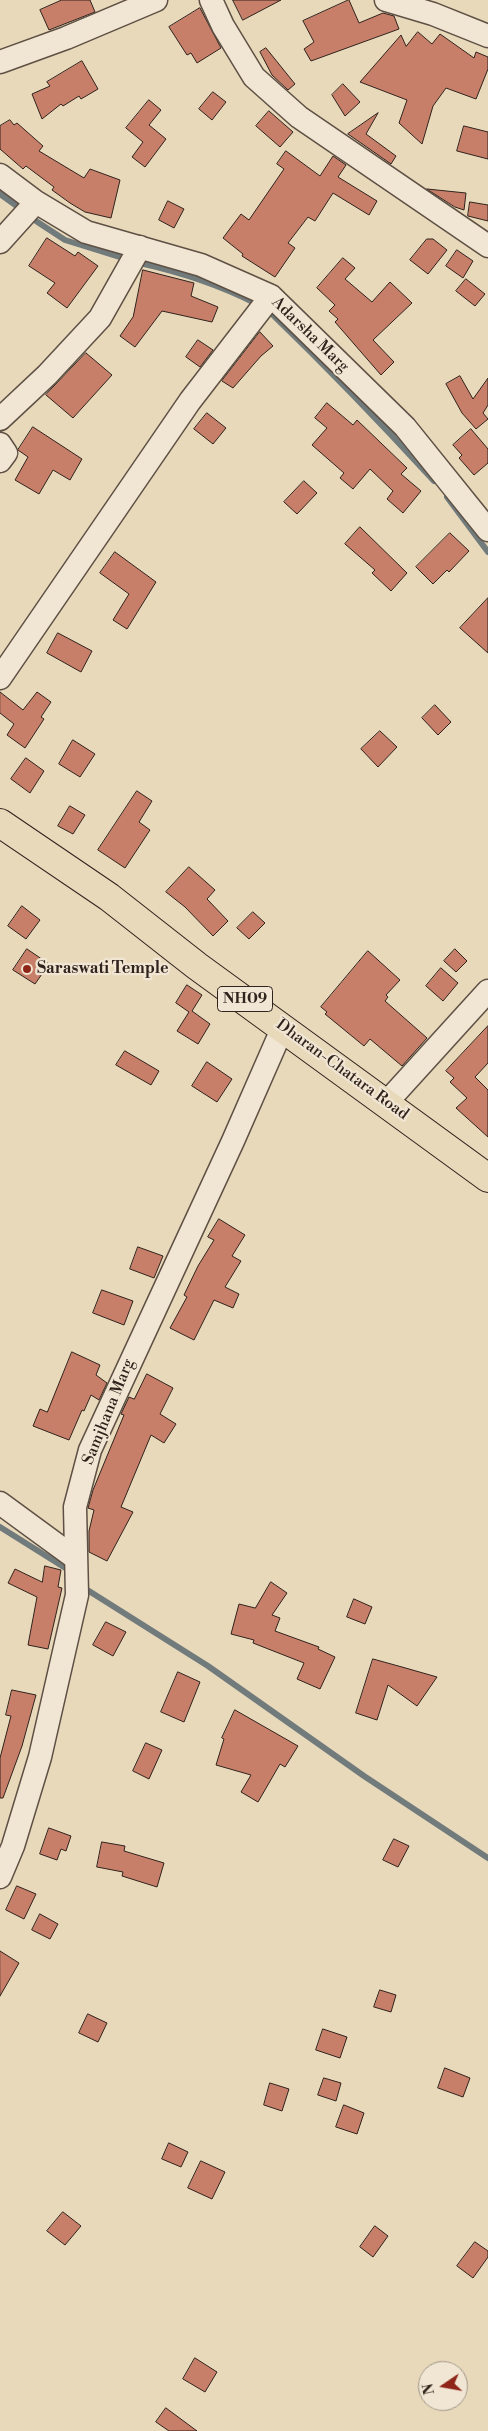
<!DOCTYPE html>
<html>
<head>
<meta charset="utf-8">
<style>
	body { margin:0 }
	#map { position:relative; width:488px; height:2431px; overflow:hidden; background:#e8d9bb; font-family:"Libre Bodoni",serif }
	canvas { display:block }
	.north { position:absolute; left:418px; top:2361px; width:50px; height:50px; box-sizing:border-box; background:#f0e6d3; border:1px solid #a3988a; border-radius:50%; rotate:258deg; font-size:14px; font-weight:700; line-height:20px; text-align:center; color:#30221c }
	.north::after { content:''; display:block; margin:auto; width:18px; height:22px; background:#8f2418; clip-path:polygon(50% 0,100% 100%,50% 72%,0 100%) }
</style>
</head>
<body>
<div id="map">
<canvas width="488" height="2431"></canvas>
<div class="north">N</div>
</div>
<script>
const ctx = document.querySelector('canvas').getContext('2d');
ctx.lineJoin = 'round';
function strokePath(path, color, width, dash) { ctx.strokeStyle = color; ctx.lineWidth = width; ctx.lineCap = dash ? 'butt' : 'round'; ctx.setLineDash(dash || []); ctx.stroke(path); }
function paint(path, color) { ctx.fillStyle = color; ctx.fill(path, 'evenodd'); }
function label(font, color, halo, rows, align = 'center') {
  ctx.font = font + ' "Libre Bodoni",serif'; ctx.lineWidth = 4.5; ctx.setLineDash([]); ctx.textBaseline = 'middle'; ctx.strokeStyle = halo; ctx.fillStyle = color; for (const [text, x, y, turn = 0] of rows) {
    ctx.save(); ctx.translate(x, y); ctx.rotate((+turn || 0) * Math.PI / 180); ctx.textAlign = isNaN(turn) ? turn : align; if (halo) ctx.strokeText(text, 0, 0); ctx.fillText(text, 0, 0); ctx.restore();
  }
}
strokePath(new Path2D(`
	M0,194L21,209
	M36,221L65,240L126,259
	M140,263C180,272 218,284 255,303
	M270,312C327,367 381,423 434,481
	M447,497L488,552
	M0,1527L67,1569
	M89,1591L208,1666L364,1776L488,1858`), '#717b7c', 6);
const building = new Path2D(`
	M62,0H90L95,12L49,30L40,10Z
	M233,0H281L243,20Z
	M349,0L359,23L383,13L394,16L399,29L311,61L304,49L314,42L303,21Z
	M200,8L221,48L197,63L191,53L187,55L169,27Z
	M418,32L432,44L440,34L474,58L476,52L488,57V69L476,99L446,88L433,106L422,144L399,123L407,100L360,82L401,35L406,46Z
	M266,48L295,84L288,90L272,75L260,52Z
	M82,61L98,89L81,99L79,96L63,106L61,104L42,119L32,94L50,86L47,82Z
	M343,84L360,102L345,116L332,95Z
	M213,92L226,102L212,120L199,109Z
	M149,100L161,110L149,125L166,139L145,167L132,157L143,142L126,128Z
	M269,111L293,132L280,147L256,126Z
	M378,113L366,134L396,156L391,164L348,134Z
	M10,120L14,125L17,123L43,146L39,151L84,178L90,169L120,180L111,218L85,212L70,203L52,190L54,187L26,166L23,169L0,149V126Z
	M464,126L488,132V159L457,151Z
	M286,151L320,176L333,156L346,165L338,177L377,201L369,215L333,193L315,221L308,217L288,243L295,248L275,277L242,256L243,254L223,238L241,214L249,220L284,169L277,164Z
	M427,189L466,193L464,210L455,207Z
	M168,201L184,209L174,228L159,220Z
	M470,202L488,205V221L468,216Z
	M47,238L75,256L78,252L98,266L67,308L47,293L55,283L29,266Z
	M427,239H433L447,250L428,274L410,260Z
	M457,250L473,261L463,278L446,266Z
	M343,258L355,268L345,279L372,302L390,282L412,303L373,340L394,362L381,375L335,322L338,319L329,311L335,305L317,288Z
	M143,270L194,283L191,296L218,307L212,322L162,311L135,347L120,336L133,317Z
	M466,279L485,294L475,306L456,291Z
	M260,332L273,346L261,356L233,388L222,381Z
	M198,340L213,350L200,367L186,357Z
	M86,353L112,375L73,418L46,395Z
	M460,376L473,399L488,378V405L483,413L488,419L476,429L462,413L446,384Z
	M327,403L353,425L357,420L407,468L401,474L421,491L403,513L387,499L393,491L370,469L353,489L340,478L344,473L312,445L327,428L315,418Z
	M207,413L226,428L213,444L194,429Z
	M33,427L82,459L70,480L53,470L39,494L15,480L28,457L18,450Z
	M471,429L488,449V463L474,475L459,458L462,455L453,445Z
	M304,481L317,493L297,514L284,502Z
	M360,527L407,573L391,591L372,573L375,570L345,544Z
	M450,533L469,551L449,572L447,570L433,584L416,567Z
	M115,552L156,582L127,629L113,620L129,594L100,573Z
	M488,598V653L460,628Z
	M58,633L92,651L81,672L47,653Z
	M0,692L23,710L37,692L51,702L41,717L44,719L25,748L7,735L14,724L0,713Z
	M435,705L451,722L438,735L422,718Z
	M380,731L397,747L378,767L361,749Z
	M73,740L95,754L80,777L59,764Z
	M26,758L44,771L30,793L11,779Z
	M137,791L152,801L139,822L150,830L125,868L98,850Z
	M70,806L85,815L73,834L58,826Z
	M189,867L215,890L207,899L228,921L213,936L185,907L166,892Z
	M22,906L40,920L26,939L8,926Z
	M253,912L265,923L249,939L237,928Z
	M27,949L49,964L35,984L13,970Z
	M455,949L467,961L456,972L444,961Z
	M368,951L400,980L386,995L388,997L385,1001L427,1038L402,1066L370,1039L364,1046L325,1014L327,1012L321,1007Z
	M441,968L458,983L443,1001L426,986Z
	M187,985L202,995L192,1011L210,1024L198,1044L177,1031L189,1012L176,1003Z
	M488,1026V1063L475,1077L488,1090V1137L456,1108L467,1098L450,1082L454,1078L446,1071Z
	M125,1051L159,1071L151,1085L116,1065Z
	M207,1062L232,1079L217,1102L192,1086Z
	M219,1219L245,1235L232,1256L241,1261L225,1287L239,1294L233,1308L214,1300L194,1340L170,1328L187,1297L184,1295L198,1266L214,1240L208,1237Z
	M138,1247L163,1256L154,1278L130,1269Z
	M102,1290L133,1301L124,1325L93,1313Z
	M72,1352L100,1365L96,1375L107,1383L99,1400L91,1395L84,1411L82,1410L69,1440L33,1426L40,1409L47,1412Z
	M147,1374L173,1388L160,1414L176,1424L164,1443L151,1435L121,1507L133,1512L107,1561L89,1552V1531L94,1510L88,1508L93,1490L124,1415L121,1414L129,1397L134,1399Z
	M45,1566L61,1570L58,1587L62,1588L48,1649L28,1645L37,1597L8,1583L15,1569L42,1582Z
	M271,1582L287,1593L272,1615L280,1618L275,1631L319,1647L318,1649L335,1657L320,1689L297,1679L304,1663L253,1643L254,1640L231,1634L239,1604L255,1608Z
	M354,1599L372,1607L365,1624L347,1617Z
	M106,1622L126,1632L113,1656L93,1645Z
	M373,1659L402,1667L437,1677L417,1706L388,1685L377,1720L356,1713Z
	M178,1672L200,1682L184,1722L161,1712Z
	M12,1690L36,1695L22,1746L3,1798H0V1758L11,1716L6,1715Z
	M235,1710L298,1746L285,1767L280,1764L258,1802L241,1792L251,1775L216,1765L224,1739L222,1738Z
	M146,1743L162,1750L149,1779L133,1771Z
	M49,1828L71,1836L66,1851L61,1849L57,1860L40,1854Z
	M394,1839L409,1846L398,1867L383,1860Z
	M102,1842L125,1846L124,1851L164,1863L157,1887L122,1876L123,1872L97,1867Z
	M17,1886L36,1894L24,1919L6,1910Z
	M40,1914L58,1924L50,1939L32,1930Z
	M0,1951L19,1963L0,1996Z
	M380,1990L396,1995L391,2012L374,2007Z
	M88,2014L107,2023L98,2042L79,2033Z
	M323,2029L347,2037L340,2058L316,2050Z
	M445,2068L470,2078L463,2097L438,2088Z
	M324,2078L341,2083L336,2101L318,2095Z
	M270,2083L289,2089L282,2111L264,2105Z
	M344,2105L364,2113L357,2134L336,2127Z
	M169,2143L188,2152L181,2167L162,2159Z
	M201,2161L225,2172L212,2199L188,2188Z
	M63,2212L81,2226L65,2245L47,2231Z
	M375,2226L388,2236L373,2257L360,2247Z
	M475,2242L488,2251V2257L473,2278L457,2266Z
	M195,2358L217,2372L205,2392L183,2379Z
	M166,2408L197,2431H169L156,2422Z`);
paint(building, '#c77f69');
strokePath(building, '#30221c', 1);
const street = new Path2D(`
	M211,0L223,26L254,77L299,117L488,246
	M386,0L433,14L488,36
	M0,62L66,38L156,0
	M0,175L36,202L86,232L201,265L271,296L405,427L488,530
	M0,242L36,202
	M0,419L47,375L100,318L140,247
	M0,444L6,453L0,461
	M0,678L190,401L271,296
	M387,1102L488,991
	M0,1503L75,1558
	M0,1877L13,1846L40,1757L77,1595L75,1507L90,1450L233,1141L283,1027`);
const primary = new Path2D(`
	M0,823L109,897L197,966L488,1178`);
strokePath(street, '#5e5044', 25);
strokePath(primary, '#30221c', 30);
strokePath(street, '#f0e6d3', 22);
strokePath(primary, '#e8d9bb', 28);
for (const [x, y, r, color] of [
	[27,969,5,"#8f2418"]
]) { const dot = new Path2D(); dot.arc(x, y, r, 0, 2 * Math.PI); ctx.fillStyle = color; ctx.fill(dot); strokePath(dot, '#f0e6d3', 2); }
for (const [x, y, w] of [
	[245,999,55]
]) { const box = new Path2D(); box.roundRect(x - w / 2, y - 12.5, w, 25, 4); ctx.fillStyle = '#f0e6d3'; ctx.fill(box); strokePath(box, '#30221c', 1); }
label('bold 15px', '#30221c', null, [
	["NH09",245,999]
]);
label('16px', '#30221c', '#f0e6d3', [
	["Adarsha Marg",310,335,44],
	["Dharan-Chatara Road",342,1070,36],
	["Samjhana Marg",109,1412,-68]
]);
label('bold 16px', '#30221c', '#f0e6d3', [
	["Saraswati Temple",37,969]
], 'left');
</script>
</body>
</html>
